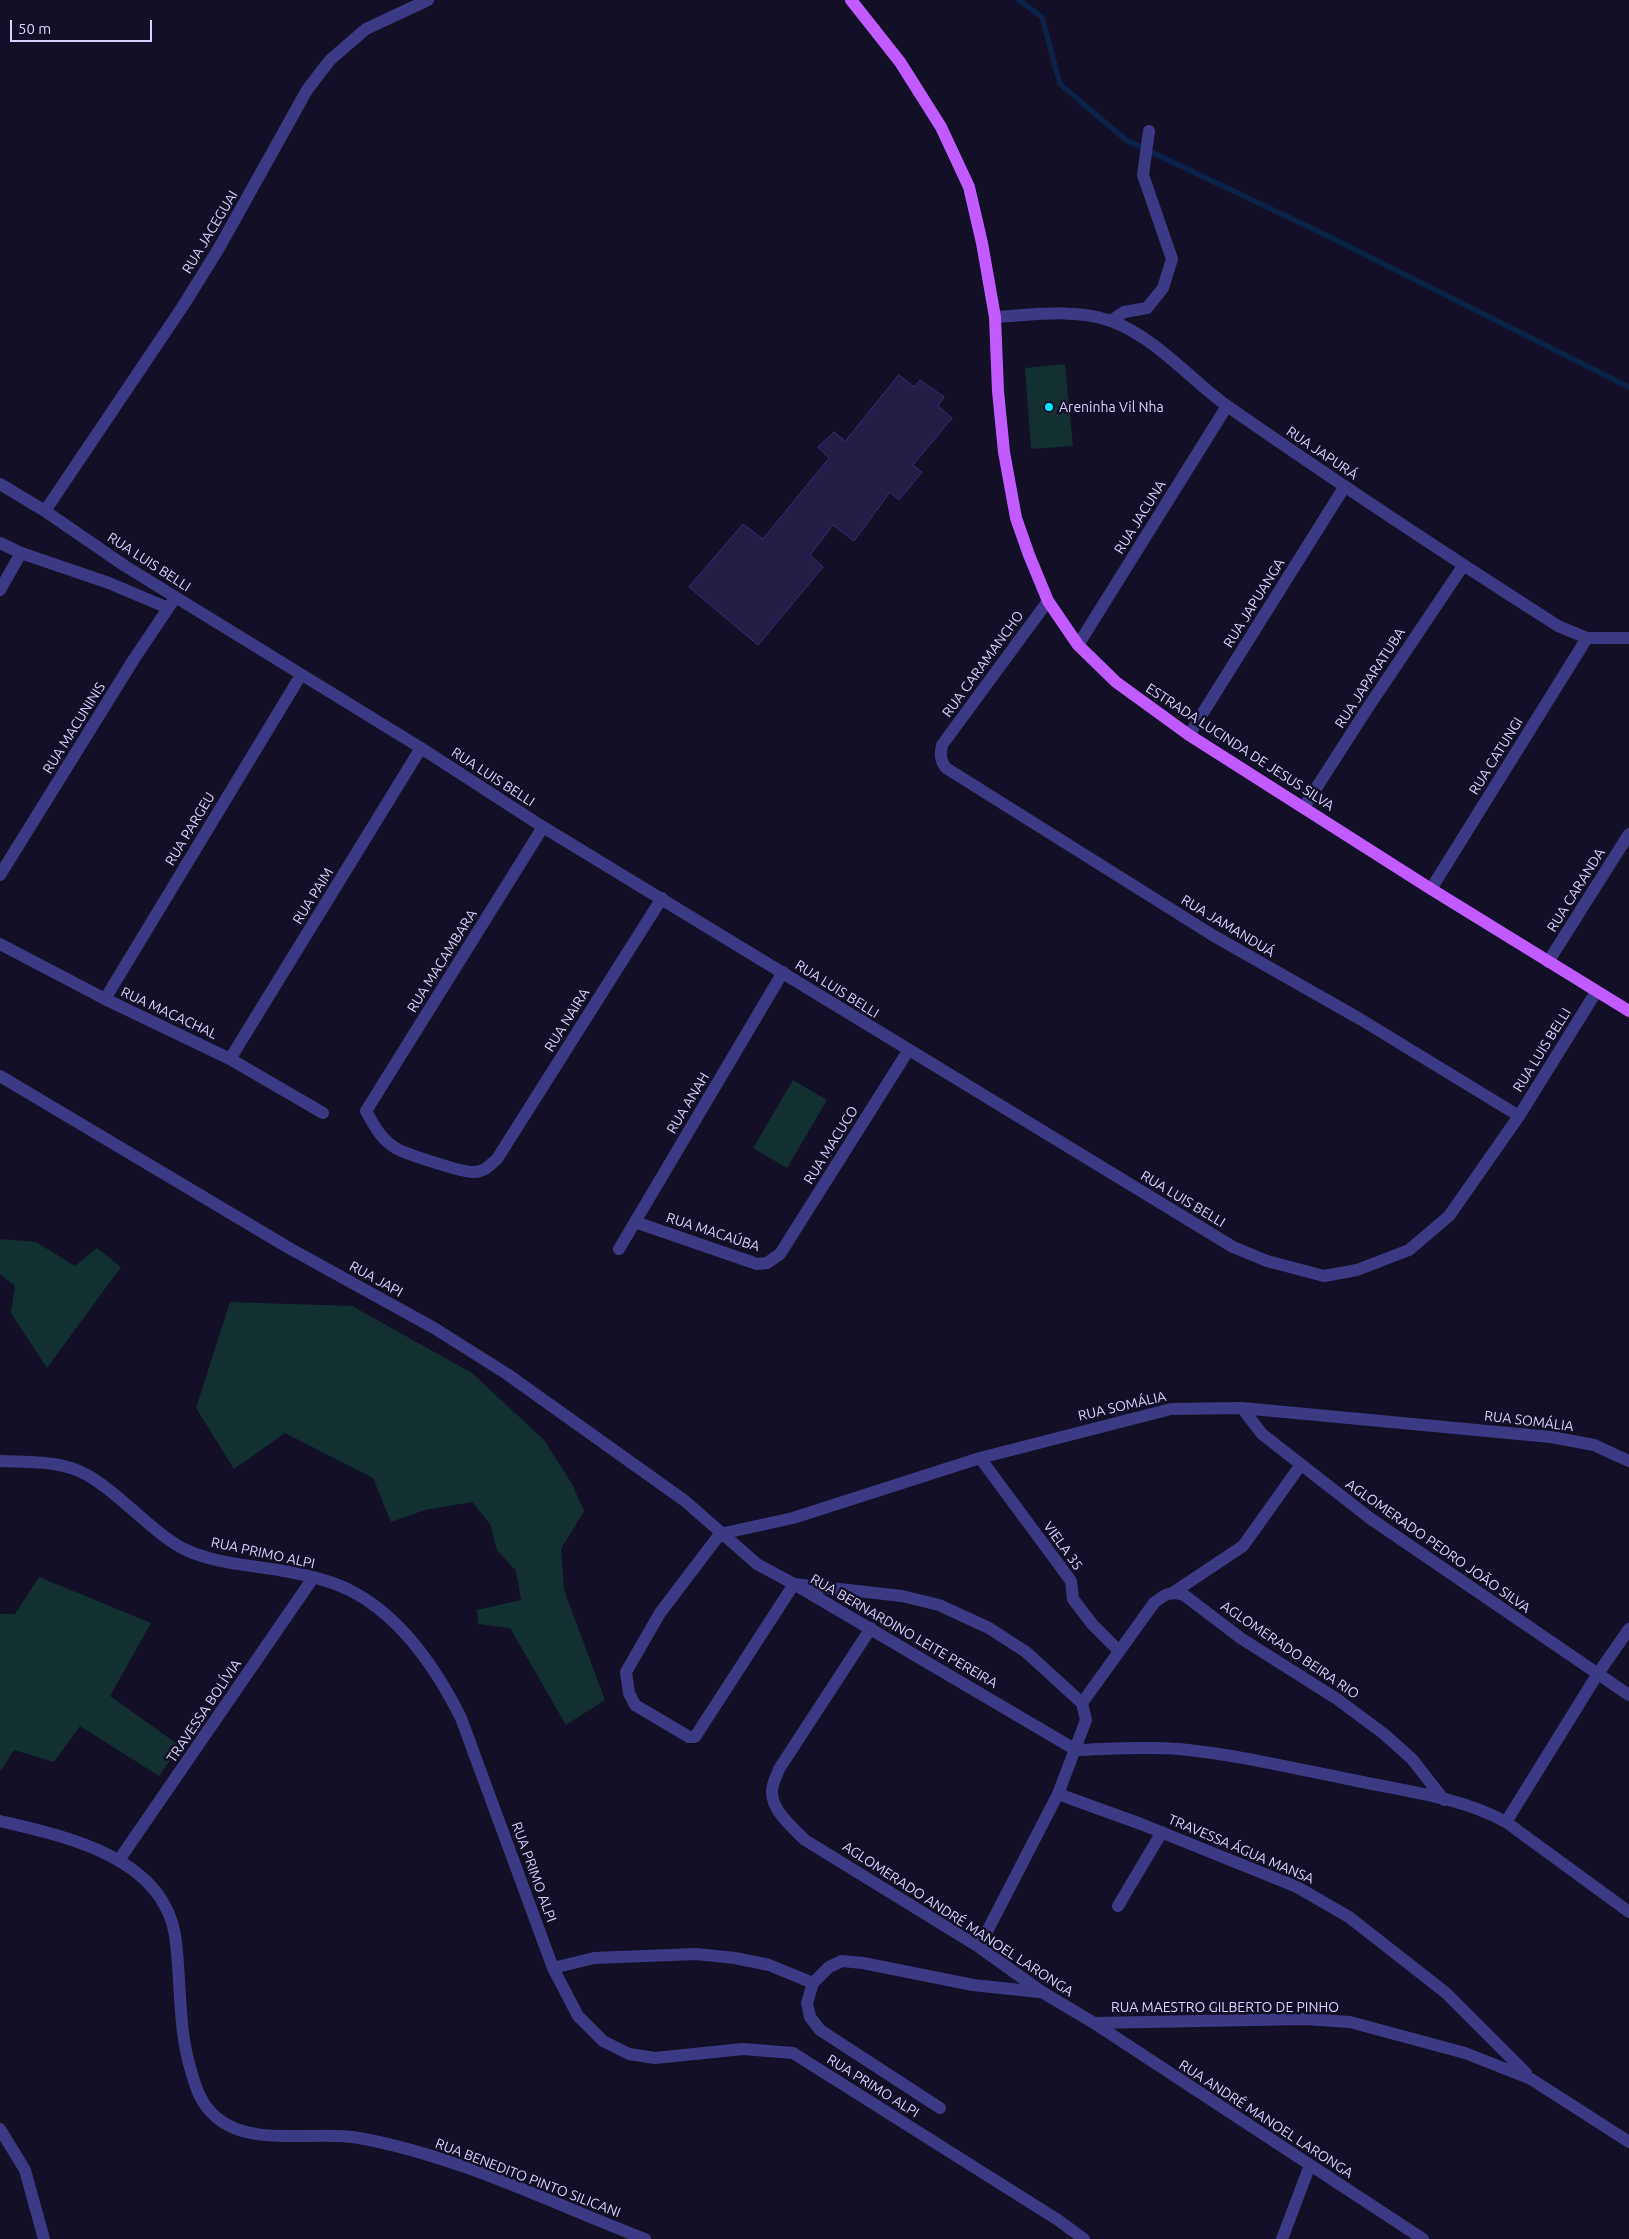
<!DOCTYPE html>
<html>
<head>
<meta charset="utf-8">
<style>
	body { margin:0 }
	#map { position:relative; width:1629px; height:2239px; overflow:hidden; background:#130f26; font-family:Ubuntu,sans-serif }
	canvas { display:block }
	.scale { position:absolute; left:10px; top:20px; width:142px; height:22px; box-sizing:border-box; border:2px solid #d9d4ff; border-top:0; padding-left:6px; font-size:15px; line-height:18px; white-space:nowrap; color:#d9d4ff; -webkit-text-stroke:4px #130f26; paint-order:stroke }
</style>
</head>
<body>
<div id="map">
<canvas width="1629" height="2239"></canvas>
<div class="scale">50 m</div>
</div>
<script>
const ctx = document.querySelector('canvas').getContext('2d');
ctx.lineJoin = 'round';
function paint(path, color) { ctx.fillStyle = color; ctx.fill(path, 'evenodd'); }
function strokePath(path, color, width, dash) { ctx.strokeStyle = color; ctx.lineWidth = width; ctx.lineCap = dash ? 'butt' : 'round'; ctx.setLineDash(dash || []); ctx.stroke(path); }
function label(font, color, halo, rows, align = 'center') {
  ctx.font = font + ' Ubuntu,sans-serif'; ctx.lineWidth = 5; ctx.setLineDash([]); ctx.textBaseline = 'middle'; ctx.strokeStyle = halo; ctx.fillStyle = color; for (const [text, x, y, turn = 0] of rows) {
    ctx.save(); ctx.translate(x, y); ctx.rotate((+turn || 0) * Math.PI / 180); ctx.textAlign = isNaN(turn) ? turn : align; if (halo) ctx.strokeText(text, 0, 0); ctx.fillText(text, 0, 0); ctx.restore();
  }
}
paint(new Path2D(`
	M1065,364L1073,446L1031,449L1025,368Z
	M793,1080L827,1100L787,1168L753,1148Z
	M0,1239L36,1242L75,1266L97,1248L121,1267L47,1368L11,1313L15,1286L0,1274Z
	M230,1302L352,1306L472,1373L544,1440L572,1484L584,1511L561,1549L564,1590L605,1700L566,1725L510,1628L478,1624L477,1610L521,1600L516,1571L497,1550L490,1524L472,1502L425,1510L391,1522L373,1478L285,1433L234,1469L196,1408Z
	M39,1577L151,1623L110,1696L180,1746L159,1776L80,1726L54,1762L14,1750L0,1772V1614H15Z`), '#12302f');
strokePath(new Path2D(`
	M1019,0L1042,17L1060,84L1126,140L1328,236L1629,387`), '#0c2248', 5.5);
const building = new Path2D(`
	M899,375L914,387L920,380L944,397L938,406L952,418L913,465L922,472L899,500L890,492L854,541L833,525L810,555L823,567L758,645L689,587L743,524L763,539L829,458L818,447L834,432L845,441Z`);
paint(building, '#241b47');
strokePath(building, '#3b2d73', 1);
strokePath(new Path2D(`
	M995,317C1032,315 1075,308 1111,321C1157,338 1190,380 1230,408C1338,483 1447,555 1558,626L1587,638H1629
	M1111,321L1124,312L1147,308L1163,288L1172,259L1143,175L1149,131
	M0,484L45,511L125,566L421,748L543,827L1233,1247L1267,1261L1324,1276L1357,1270L1409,1250L1449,1216L1519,1116L1596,992
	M45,511L183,306L219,248L307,90L330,60L366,29L428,0
	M0,543L21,553L109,583L168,608
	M0,590L21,553
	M1048,601L942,745C940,755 940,760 946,768L1214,936L1360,1019L1519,1116
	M1078,645L1227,406
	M1189,735L1345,486
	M1304,807L1367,709L1463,566
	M543,827L366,1111C374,1125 380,1138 394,1147C402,1153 464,1173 474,1172C484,1172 490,1165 497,1159L662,898
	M0,875L134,659L175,598
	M1431,889L1587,638
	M0,944L105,999L230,1059L323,1113
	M1548,962L1629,834
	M105,999L301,675
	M230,1059L421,748
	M0,1076L289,1248L434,1328L507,1374L685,1501L757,1564L794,1584L1076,1750
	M635,1222L757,1264L767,1263L780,1254L908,1051
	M619,1249L783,972
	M1242,1408L1262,1434L1371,1519L1629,1695
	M980,1458L1071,1581L1073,1599L1092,1624L1119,1651
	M0,1461C24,1462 48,1461 71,1468C108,1479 146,1529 184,1549C215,1564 251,1565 284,1571C307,1575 334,1581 355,1593C404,1620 437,1670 461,1718L553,1968L578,2016L603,2041L629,2054L655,2058L743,2049L793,2053L1058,2220L1084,2239
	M720,1534L660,1613L626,1672L629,1693L635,1705L689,1737H695L794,1584L902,1596L939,1605L989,1628L1026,1652L1082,1703L1086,1720L1058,1794L979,1947
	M720,1534L793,1518L980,1458L1171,1409L1242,1408L1551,1437L1594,1445L1629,1461
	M1174,1592L1243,1546L1300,1466
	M871,1628L779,1769C777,1775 772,1784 772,1791C771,1810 793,1828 805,1840L979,1947L1042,1992L1094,2023L1423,2239
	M1082,1703L1154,1603C1165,1594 1170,1591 1184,1595L1242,1639L1337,1699L1384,1734L1412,1759L1444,1800
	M1076,1750C1111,1749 1145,1746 1179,1749C1242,1755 1305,1771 1367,1783C1413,1792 1464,1799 1506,1822L1629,1912
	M1058,1794L1141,1824L1297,1887L1349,1917L1446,1993L1526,2073
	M0,1821C64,1836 162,1856 175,1935C181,1976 178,2019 188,2060C194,2081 198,2102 216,2117C251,2148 316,2130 359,2138C459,2156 551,2203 645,2239
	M1506,1822L1597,1675L1629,1629
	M119,1860L313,1578
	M1118,1906L1162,1832
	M553,1968L594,1958L696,1954L735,1958L769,1965L813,1983
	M1094,2023L1304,2019L1350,2022L1465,2053L1531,2079L1629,2142
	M940,2108L820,2030L810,2017L807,2003L813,1983L829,1967L842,1961L863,1963L973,1985L1039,1992
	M0,2129L25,2170L44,2239
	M1282,2239L1310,2165`), '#3d3a85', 12);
strokePath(new Path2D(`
	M851,0L900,62L941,127L969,187L982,243L995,317L998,391L1004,452L1016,518L1029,555L1048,601L1078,645L1116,682L1189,735L1431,889L1629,1011`), '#c25bff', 12);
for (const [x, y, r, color] of [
	[1049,407,5,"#00e5ff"]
]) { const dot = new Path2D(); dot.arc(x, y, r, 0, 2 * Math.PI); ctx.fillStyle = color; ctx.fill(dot); strokePath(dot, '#130f26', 2); }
label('14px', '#d9d4ff', '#130f26', [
	["RUA JACEGUAI",210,232,-59],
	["RUA JAPURÁ",1322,453,34],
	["RUA JACUNA",1140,517,-58],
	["RUA LUIS BELLI",149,562,33],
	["RUA JAPUANGA",1254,603,-58],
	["RUA CARAMANCHO",983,664,-54],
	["RUA JAPARATUBA",1370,678,-57],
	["RUA MACUNINIS",74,728,-58],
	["ESTRADA LUCINDA DE JESUS SILVA",1240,747,33],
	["RUA CATUNGI",1496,756,-58],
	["RUA LUIS BELLI",493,777,33],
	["RUA PARGEU",190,829,-59],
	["RUA CARANDA",1576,890,-58],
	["RUA PAIM",313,896,-58],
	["RUA JAMANDUÁ",1228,926,31],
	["RUA MACAMBARA",442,961,-58],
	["RUA LUIS BELLI",837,989,32],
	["RUA MACACHAL",169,1013,25],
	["RUA NAIRA",567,1020,-58],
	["RUA LUIS BELLI",1542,1050,-58],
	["RUA ANAH",688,1103,-59],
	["RUA MACUCO",831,1145,-58],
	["RUA LUIS BELLI",1183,1199,31],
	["RUA MACAÚBA",713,1232,18],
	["RUA JAPI",376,1279,29],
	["RUA SOMÁLIA",1122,1406,-13],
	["RUA SOMÁLIA",1529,1421,7],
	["VIELA 35",1063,1546,54],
	["AGLOMERADO PEDRO JOÃO SILVA",1438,1546,35],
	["RUA PRIMO ALPI",263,1553,12],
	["RUA BERNARDINO LEITE PEREIRA",904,1631,30],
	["AGLOMERADO BEIRA RIO",1290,1650,34],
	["TRAVESSA BOLÍVIA",204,1711,-56],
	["TRAVESSA ÁGUA MANSA",1241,1849,23],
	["RUA PRIMO ALPI",534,1872,70],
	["AGLOMERADO ANDRÉ MANOEL LARONGA",958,1919,33],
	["RUA MAESTRO GILBERTO DE PINHO",1225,2007],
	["RUA PRIMO ALPI",873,2086,32],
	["RUA ANDRÉ MANOEL LARONGA",1266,2119,33],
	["RUA BENEDITO PINTO SILICANI",528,2178,21]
]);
label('14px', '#d9d4ff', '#130f26', [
	["Areninha Vil Nha",1059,407]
], 'left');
</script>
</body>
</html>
